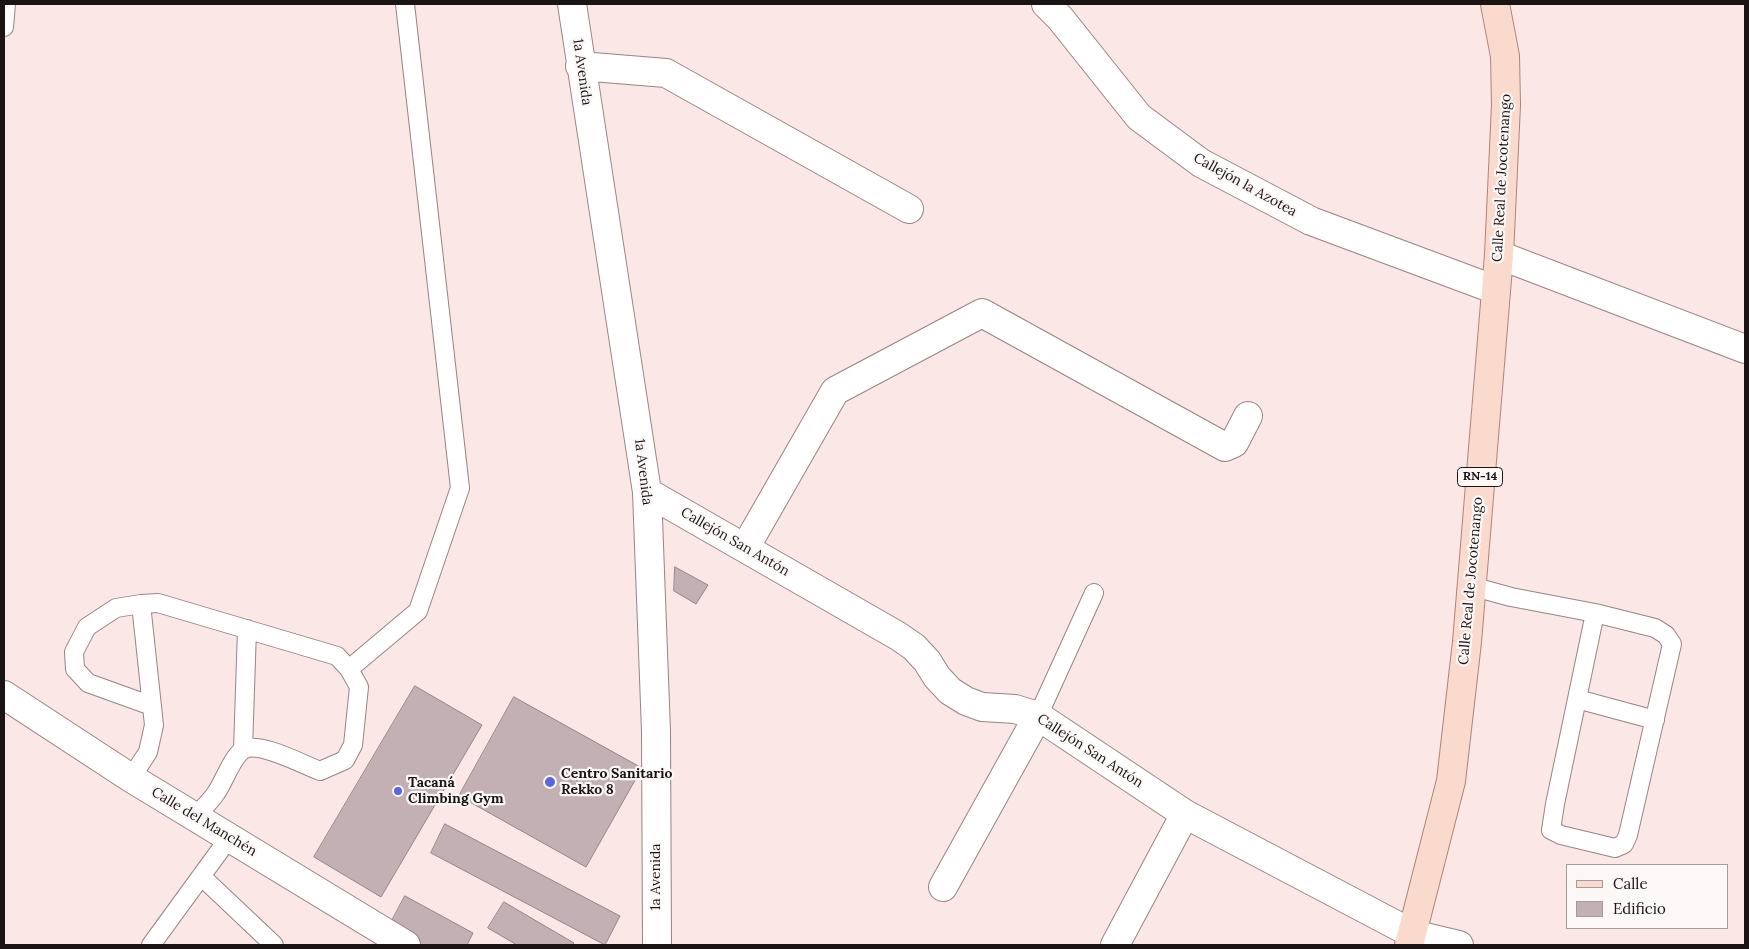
<!DOCTYPE html>
<html>
<head>
<meta charset="utf-8">
<style>
	body { margin:0 }
	#map { position:relative; width:1749px; height:949px; overflow:hidden; background:#fae7e6; font-family:Lora,serif }
	canvas { display:block }
	.frame { position:absolute; inset:0; border:5px solid #1b1414; pointer-events:none }
	.legend { position:absolute; left:1566px; top:864px; width:162px; height:65px; box-sizing:border-box; background:#fcf8f8; border:1px solid #a29d9d; margin:0; padding:6px 9px; list-style:none; font-size:15px; color:#1b1414 }
	.legend li { display:flex; align-items:center; gap:10px; height:25px }
	.legend b { width:25px; border:1px solid #a29d9d }
</style>
</head>
<body>
<div id="map">
<canvas width="1749" height="949"></canvas>
<div class="frame"></div>
<ul class="legend">
<li><b style="height:6px;background:#fbdace"></b>Calle</li>
<li><b style="height:14px;background:#c2b0b5"></b>Edificio</li>
</ul>
</div>
<script>
const ctx = document.querySelector('canvas').getContext('2d');
ctx.lineJoin = 'round';
function paint(path, color) { ctx.fillStyle = color; ctx.fill(path, 'evenodd'); }
function strokePath(path, color, width, dash) { ctx.strokeStyle = color; ctx.lineWidth = width; ctx.lineCap = dash ? 'butt' : 'round'; ctx.setLineDash(dash || []); ctx.stroke(path); }
function label(font, color, halo, rows, align = 'center') {
  ctx.font = font + ' Lora,serif'; ctx.lineWidth = 4.5; ctx.setLineDash([]); ctx.textBaseline = 'middle'; ctx.strokeStyle = halo; ctx.fillStyle = color; for (const [text, x, y, turn = 0] of rows) {
    ctx.save(); ctx.translate(x, y); ctx.rotate((+turn || 0) * Math.PI / 180); ctx.textAlign = isNaN(turn) ? turn : align; if (halo) ctx.strokeText(text, 0, 0); ctx.fillText(text, 0, 0); ctx.restore();
  }
}
const building = new Path2D(`
	M675,567L708,585L696,604L674,591Z
	M415,686L482,725L381,897L314,857Z
	M514,697L642,768L586,867L459,796Z
	M445,824L620,916L605,945L431,853Z
	M405,896L473,933L467,945H417L387,930Z
	M504,902L574,943L572,945H517L488,928Z`);
paint(building, '#c2b0b5');
strokePath(building, '#958488', 1);
const service = new Path2D(`
	M4,27L6,4
	M1471,586L1511,597L1595,613L1555,804L1551,830L1561,835L1615,848L1624,844L1628,835L1672,644L1666,635L1655,628L1595,613
	M141,604L116,608L87,627L74,652L75,669L88,683L152,706
	M349,669L418,611L460,488L405,4
	M1577,699L1655,720
	M1038,716L1094,593
	M243,750L247,629
	M131,778L148,752L154,725L141,604L158,603L337,656L349,669L359,687L353,745L345,760L320,771C304,765 258,740 243,750C232,757 224,782 216,793C210,802 202,809 195,817
	M201,876L274,945
	M151,945L229,838`);
const minor = new Path2D(`
	M572,4L647,492L656,731L657,945
	M1046,4L1060,18L1139,117L1201,163L1311,221L1496,290
	M580,66L666,73L909,209
	M1499,255L1745,349
	M647,492L898,636L914,647L927,661L937,677L950,691L966,701L982,707L1015,709L1038,716L1185,814L1413,934L1459,945
	M745,548L835,391L982,313L1225,447L1234,443L1248,416
	M4,695L131,778L406,945
	M943,887L1038,716
	M1115,945L1185,814`);
const primary = new Path2D(`
	M1409,945L1451,781L1467,642L1499,255L1506,105L1505,56L1495,4`);
strokePath(service, '#968584', 20);
strokePath(minor, '#968584', 30);
strokePath(primary, '#ab8577', 30);
strokePath(service, '#fff', 18);
strokePath(minor, '#fff', 28);
strokePath(primary, '#fbdace', 28);
for (const [x, y, r, color] of [
	[550,782,6,"#5a66dd"],
	[398,791,5,"#5a66dd"]
]) { const dot = new Path2D(); dot.arc(x, y, r, 0, 2 * Math.PI); ctx.fillStyle = color; ctx.fill(dot); strokePath(dot, '#fcf8f8', 2); }
for (const [x, y, w] of [
	[1480,477,45]
]) { const box = new Path2D(); box.roundRect(x - w / 2, y - 9.5, w, 19, 4); ctx.fillStyle = '#fcf8f8'; ctx.fill(box); strokePath(box, '#1b1414', 1); }
label('bold 12px', '#1b1414', null, [
	["RN-14",1480,477]
]);
label('14px', '#1b1414', '#fcf8f8', [
	["1a Avenida",582,72,82],
	["Calle Real de Jocotenango",1502,178,-87],
	["Callejón la Azotea",1245,185,29],
	["1a Avenida",643,472,83],
	["Callejón San Antón",735,542,30],
	["Calle Real de Jocotenango",1471,581,-85],
	["Callejón San Antón",1090,751,33],
	["Calle del Manchén",204,822,31],
	["1a Avenida",656,877,-90]
]);
label('bold 14px', '#1b1414', '#fcf8f8', [
	["Centro Sanitario",561,774],
	["Rekko 8",561,790],
	["Tacaná",408,783],
	["Climbing Gym",408,799]
], 'left');
</script>
</body>
</html>
